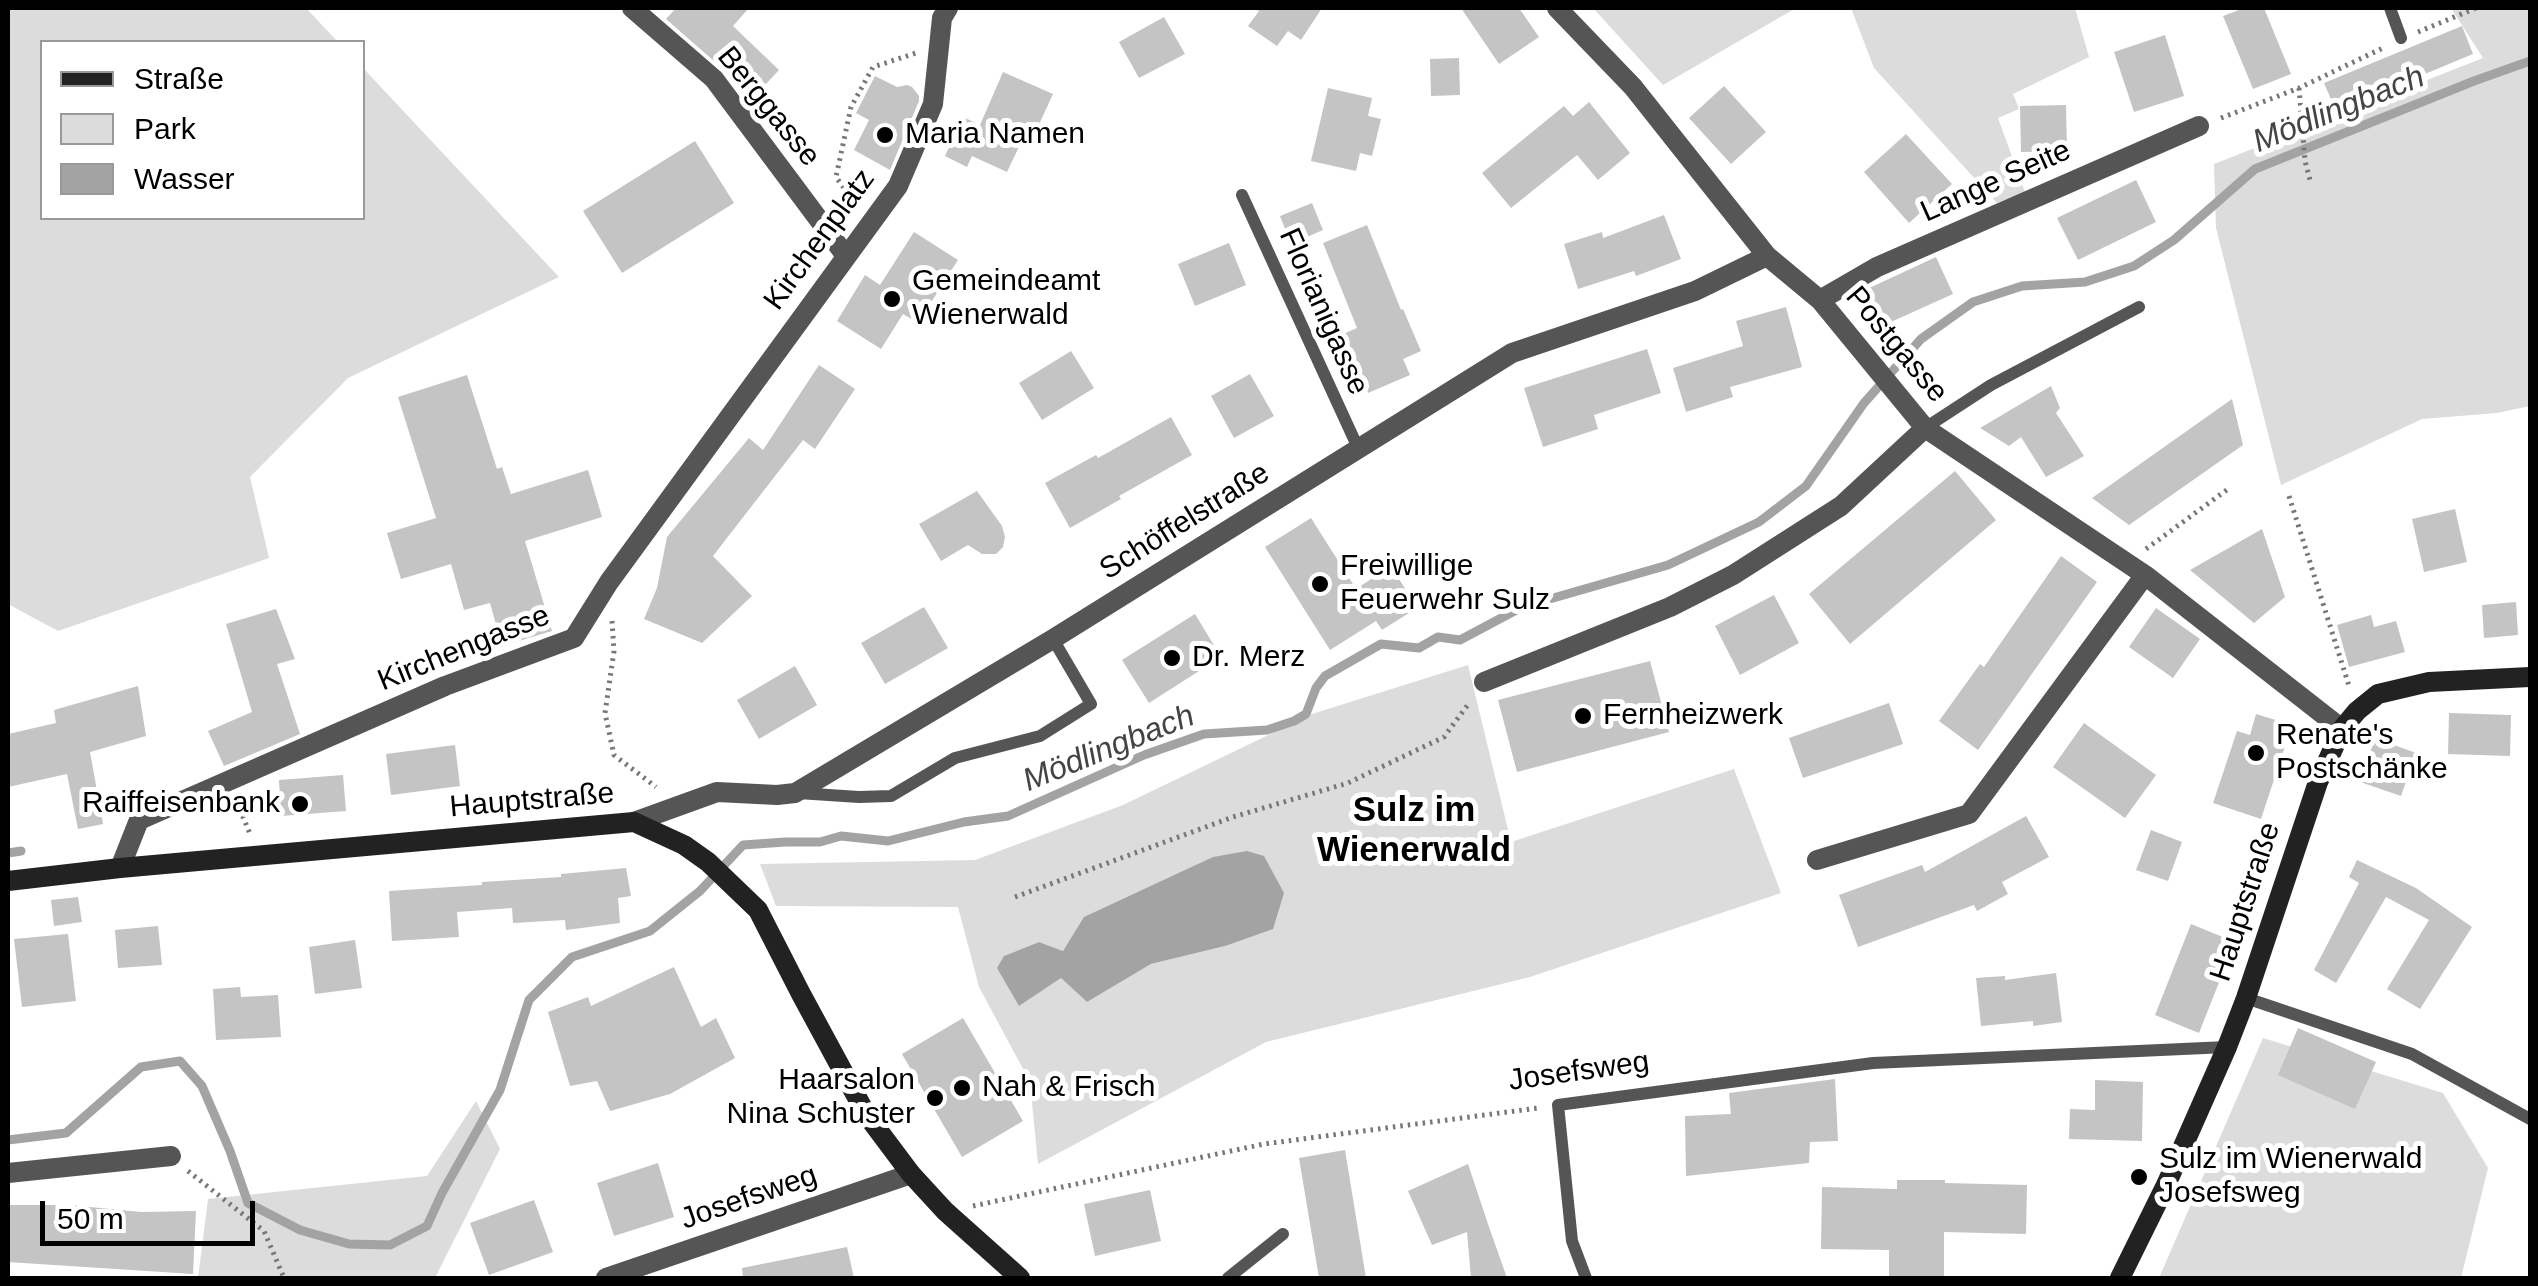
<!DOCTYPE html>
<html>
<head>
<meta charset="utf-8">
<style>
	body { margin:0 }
	#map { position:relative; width:2538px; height:1286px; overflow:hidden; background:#fff; font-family:Arial,sans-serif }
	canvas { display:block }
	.frame { position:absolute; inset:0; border:10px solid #000; pointer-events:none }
	.legend { position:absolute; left:40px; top:40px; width:325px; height:180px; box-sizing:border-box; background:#fff; border:2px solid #999; margin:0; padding:12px 18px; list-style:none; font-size:30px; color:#000 }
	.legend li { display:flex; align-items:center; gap:20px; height:50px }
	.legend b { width:50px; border:2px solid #999 }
	.scale { position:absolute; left:40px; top:1201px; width:215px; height:45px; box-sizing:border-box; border:5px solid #000; border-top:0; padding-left:12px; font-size:30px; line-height:35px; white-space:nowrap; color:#000; -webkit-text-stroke:8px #fff; paint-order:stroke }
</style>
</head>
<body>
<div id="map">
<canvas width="2538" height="1286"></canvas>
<div class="frame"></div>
<ul class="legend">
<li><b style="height:12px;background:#222"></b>Straße</li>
<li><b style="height:28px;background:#dcdcdc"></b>Park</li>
<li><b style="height:28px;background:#a3a3a3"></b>Wasser</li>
</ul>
<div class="scale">50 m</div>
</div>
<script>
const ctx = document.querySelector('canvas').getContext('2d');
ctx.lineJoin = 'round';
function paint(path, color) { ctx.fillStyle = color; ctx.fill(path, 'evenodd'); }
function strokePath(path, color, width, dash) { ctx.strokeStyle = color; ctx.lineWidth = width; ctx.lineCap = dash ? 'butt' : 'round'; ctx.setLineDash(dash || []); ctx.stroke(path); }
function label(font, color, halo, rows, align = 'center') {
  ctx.font = font + ' Arial,sans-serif'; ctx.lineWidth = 10; ctx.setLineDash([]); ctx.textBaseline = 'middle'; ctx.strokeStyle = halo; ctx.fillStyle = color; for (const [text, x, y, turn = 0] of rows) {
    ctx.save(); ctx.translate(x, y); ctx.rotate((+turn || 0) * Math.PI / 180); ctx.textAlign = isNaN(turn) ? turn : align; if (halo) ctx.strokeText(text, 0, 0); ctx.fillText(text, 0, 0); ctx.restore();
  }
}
paint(new Path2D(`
	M8,8H306L338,42H42V218H362L363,68L559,277L348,378L250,477L269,558L58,631L8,604Z
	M1593,8H1796L1663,85Z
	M1851,8H2075L2089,57L2013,94L2019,109L1998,118L2025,192L1997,203L1874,68Z
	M2451,8H2530V406L2497,413L2422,419L2281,485L2216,228L2214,164L2483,58Z
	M1468,665L1511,842L1734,769L1781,893L1530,977L1266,1042L1038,1164L1030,1082L979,987L958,907L776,906L760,864L975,860L1123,805L1312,714ZM1039,942L1063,951L1225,946L1151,964L1087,1002L1061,978L1020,1005L1004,956Z
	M2263,1038L2443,1093L2488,1168L2461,1278H2159Z
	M476,1101L500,1149L435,1278H198L208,1199L427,1176Z`), '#dcdcdc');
paint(new Path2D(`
	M1247,851L1264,856L1284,893L1273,929L1225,946L1151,964L1087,1002L1061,978L1019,1006L997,968L1004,956L1039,942L1063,951L1084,917L1213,857Z`), '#a3a3a3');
strokePath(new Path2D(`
	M8,853L21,851
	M8,1140L66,1133L141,1067L180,1061L202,1086L230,1151L248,1203L300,1230L349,1244L390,1245L427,1226L442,1193L500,1090L529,1000L572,957L650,931L700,891L743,845L785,842H820L841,836L888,841L964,822L1008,816L1144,755L1204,734L1267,730L1294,721L1306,714L1316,688L1325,676L1381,644L1419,648L1438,637L1460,640L1522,607L1668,565L1759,522L1806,486L1864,403L1921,339L1973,302L2022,286L2085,282L2134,266L2174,240L2255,169L2474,81L2530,61`), '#a3a3a3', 9);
paint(new Path2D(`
	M676,8H749L733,26L779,70L751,100L723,69L666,19Z
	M1253,8H1322L1301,40L1288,31L1277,46L1248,26L1259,11Z
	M1461,8H1519L1539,37L1499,64Z
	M2244,8H2264L2291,74L2253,89L2223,16Z
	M1164,17L1185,54L1139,78L1119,42Z
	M2462,26L2473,54L2336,111L2324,83Z
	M2165,35L2184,96L2134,112L2114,52Z
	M1459,58L1460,95L1431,96L1430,59Z
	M1003,72L1053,94L1036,131L1028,128L1007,172L972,156L967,167L945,156L963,117L980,125Z
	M875,76L897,87L907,85L912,87L919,96V101L890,170L854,150L869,120L856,113Z
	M1724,86L1766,132L1731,164L1689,118Z
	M1328,88L1372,98L1368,116L1381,119L1372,156L1360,153L1356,171L1311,161Z
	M1589,102L1630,153L1598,180L1577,155L1511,208L1482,173L1564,106L1573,116Z
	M2066,105L2067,151L2021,152L2020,106Z
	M1906,134L1952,184L1909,223L1864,172Z
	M695,141L734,203L622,273L583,211Z
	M2136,180L2156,222L2078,260L2057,218Z
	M1312,203L1323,230L1291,244L1280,216Z
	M1664,215L1681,259L1636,276L1634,271L1578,289L1564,244L1602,232L1603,238Z
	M1367,225L1401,310L1403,309L1421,351L1403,359L1410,375L1368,393L1343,334L1357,328L1323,243Z
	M914,232L958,260L918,323L903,314L881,349L837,321L865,275L880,285Z
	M1229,243L1246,285L1195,306L1178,264Z
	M1936,257L1953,294L1882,326L1865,290Z
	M1786,307L1802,367L1730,387L1733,397L1686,412L1673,368L1743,346L1736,321Z
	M1647,349L1661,393L1594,415L1598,429L1543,447L1524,388Z
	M1071,351L1094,388L1042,420L1019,383Z
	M819,365L855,389L815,449L803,440L713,556L752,596L702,643L644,619L657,588L667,537L749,438L763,450Z
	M1250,374L1274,416L1234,438L1211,396Z
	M467,375L497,469L502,467L511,494L588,470L602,517L525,541L552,631L502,646L490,603L464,610L451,564L401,579L387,533L436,518L398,397Z
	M2051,386L2060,408L2056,413L2084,456L2046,477L2021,437L2009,446L1980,428Z
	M2232,399L2243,445L2129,525L2092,498Z
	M1171,417L1192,455L1119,496L1121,499L1070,528L1045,483L1096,455L1098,458Z
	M1955,471L1996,520L1850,644L1809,594Z
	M977,491L1002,526L1005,537L1003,547L996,554H982L968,545L941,561L919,524Z
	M2455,509L2467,562L2424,572L2412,519Z
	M1311,518L1356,589L1391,566L1417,608L1382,630L1376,621L1330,650L1265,547Z
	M2262,529L2285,597L2254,623L2190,570Z
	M2061,556L2097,582L1978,750L1939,721L1980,664L1984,667Z
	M1774,595L1799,643L1740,675L1715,626Z
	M2516,602L2518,635L2484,638L2482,605Z
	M924,607L948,648L885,684L861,643Z
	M2156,608L2200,639L2173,678L2129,647Z
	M276,609L295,659L277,664L300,734L224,766L208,731L252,712L226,624Z
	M1195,614L1221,657L1149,703L1122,660Z
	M2371,615L2374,627L2396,621L2405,652L2349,667L2337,625Z
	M1650,661L1669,732L1517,772L1498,700Z
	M795,666L817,705L759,739L737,700Z
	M138,686L146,736L90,752L103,824L78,829L67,774L8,787V734L56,723L54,710Z
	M1889,703L1903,744L1803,778L1789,738Z
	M2449,713L2511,715L2510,756L2448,754Z
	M2256,714L2292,725L2261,819L2213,803L2237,731L2250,735Z
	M2084,723L2156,775L2125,818L2053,767Z
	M2375,738L2416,753L2401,796L2360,782Z
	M455,745L460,786L391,795L386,754Z
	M343,775L346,811L281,816L279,780Z
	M2026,816L2049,857L2002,882L2008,894L1977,911L1974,905L1858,947L1839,895L1922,865L1925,872Z
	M2151,830L2182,842L2168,881L2136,870Z
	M2357,860L2416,888L2472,927L2420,1009L2387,989L2429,920L2386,897L2336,983L2314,970L2359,883L2349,877Z
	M626,868L631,896L618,898L620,923L566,930L565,920L513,923L512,908L457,912L459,937L392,941L389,891L482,885V882L561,877V874Z
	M78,897L82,922L54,926L51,900Z
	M2191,924L2235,942L2199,1033L2155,1015Z
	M158,926L162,965L118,968L115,930Z
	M68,934L76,1001L22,1007L14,939Z
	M355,940L362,988L315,994L309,947Z
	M674,967L701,1027L716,1018L735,1058L670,1094L610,1111L597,1081L570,1086L548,1012L588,997L591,1006Z
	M2056,973L2062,1022L2033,1026V1021L1981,1026L1976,978L2005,976V980Z
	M240,987L241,997L278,995L281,1037L216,1040L213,989Z
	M963,1018L1023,1121L962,1157L902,1054Z
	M2298,1028L2376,1062L2355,1109L2278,1075Z
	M1835,1079L1838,1141L1810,1142L1809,1163L1686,1176L1685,1116L1731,1114L1729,1093Z
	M2095,1080L2143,1082L2142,1141L2069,1139L2070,1109L2095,1110Z
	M1345,1150L1366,1278H1319L1299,1158Z
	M658,1163L674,1217L614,1236L597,1183Z
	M1468,1164L1488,1224L1507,1278H1471L1467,1232L1432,1245L1408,1191Z
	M1897,1180H1945V1183L2027,1185L2026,1234L1944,1232V1278H1889V1250L1821,1249L1822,1187L1897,1189Z
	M1150,1190L1161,1241L1095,1256L1084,1204Z
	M534,1200L553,1252L489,1275L470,1223Z
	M8,1205H69L141,1212L196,1211L193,1274L8,1262Z
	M847,1247L854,1278H743L742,1268Z`), '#c4c4c4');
strokePath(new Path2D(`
	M2418,32L2476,8
	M2299,88L2305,161L2310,180
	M2221,118L2299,88L2385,47
	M857,206L836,177L851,107L873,67L916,53
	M2289,496L2350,689
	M2146,549L2228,489
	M612,621L614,651L605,713L614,755L656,787
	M237,802L250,834
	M1015,897L1233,817L1348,783L1444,737L1470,702
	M188,1171L264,1231L284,1278
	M973,1206L1264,1144L1538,1108`), '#777', 5, [2.5, 5]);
strokePath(new Path2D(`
	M2390,8L2401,38
	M1242,195L1359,450
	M1925,428L1991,385L2139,307
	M798,793L859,797L891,796L955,758L1040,736L1091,704L1053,639
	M2246,998L2412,1054L2530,1119
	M1228,1278L1283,1234
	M1586,1278L1572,1241L1558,1105L1873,1063L2227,1047`), '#555', 12);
strokePath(new Path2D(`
	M632,8L714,79L846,256
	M1557,8L1633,87L1767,256L1820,300L1925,428L2145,575L2342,729
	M1820,300L1877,267L2199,126
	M1484,682L1670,607L1733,575L1841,506L1925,428
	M634,822L717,792L777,795L795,793L1053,639L1512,353L1695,291L1767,256
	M1817,860L1969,814L2145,575
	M120,868L139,820L445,686L574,638L609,582L898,186L933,104L942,18L948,8
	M8,1173L171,1156
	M606,1278L911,1174`), '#555', 20);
strokePath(new Path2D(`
	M8,881L120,868L634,822L684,845L708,862L758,910L801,994L866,1114L911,1174L945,1211L1020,1278
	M2120,1278L2166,1185L2227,1047L2246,998L2318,782L2342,729L2357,711L2378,694L2429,682L2530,677`), '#222', 20);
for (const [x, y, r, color] of [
	[885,135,10,"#000"],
	[892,299,10,"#000"],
	[1320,584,10,"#000"],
	[1172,658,10,"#000"],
	[1583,716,10,"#000"],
	[2256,753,10,"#000"],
	[300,804,10,"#000"],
	[962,1088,10,"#000"],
	[935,1098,10,"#000"],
	[2139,1177,10,"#000"]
]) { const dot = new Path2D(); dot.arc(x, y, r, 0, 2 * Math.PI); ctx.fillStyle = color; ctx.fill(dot); strokePath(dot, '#fff', 4); }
label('30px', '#000', '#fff', [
	["Berggasse",768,107,51],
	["Lange Seite",1996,182,-24],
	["Kirchenplatz",820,240,-54],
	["Florianigasse",1323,312,66],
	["Postgasse",1896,345,50],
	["Schöffelstraße",1185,522,-32],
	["Kirchengasse",464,649,-22],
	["Hauptstraße",532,801,-5],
	["Hauptstraße",2246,902,-72],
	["Josefsweg",1579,1072,-8],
	["Josefsweg",749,1198,-19]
]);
label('30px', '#000', '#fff', [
	["Maria Namen",905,135],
	["Gemeindeamt",912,282],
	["Wienerwald",912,316],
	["Freiwillige",1340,567],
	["Feuerwehr Sulz",1340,601],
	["Dr. Merz",1192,658],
	["Fernheizwerk",1603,716],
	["Renate's",2276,736],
	["Postschänke",2276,770],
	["Raiffeisenbank",280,804,"right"],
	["Haarsalon",915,1081,"right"],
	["Nina Schuster",915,1115,"right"],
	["Nah & Frisch",982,1088],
	["Sulz im Wienerwald",2159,1160],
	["Josefsweg",2159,1194]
], 'left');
label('italic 32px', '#444', '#fff', [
	["Mödlingbach",2339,110,-22],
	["Mödlingbach",1109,749,-22]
]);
label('bold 35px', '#000', '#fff', [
	["Sulz im",1414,811],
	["Wienerwald",1414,851]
]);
</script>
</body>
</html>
